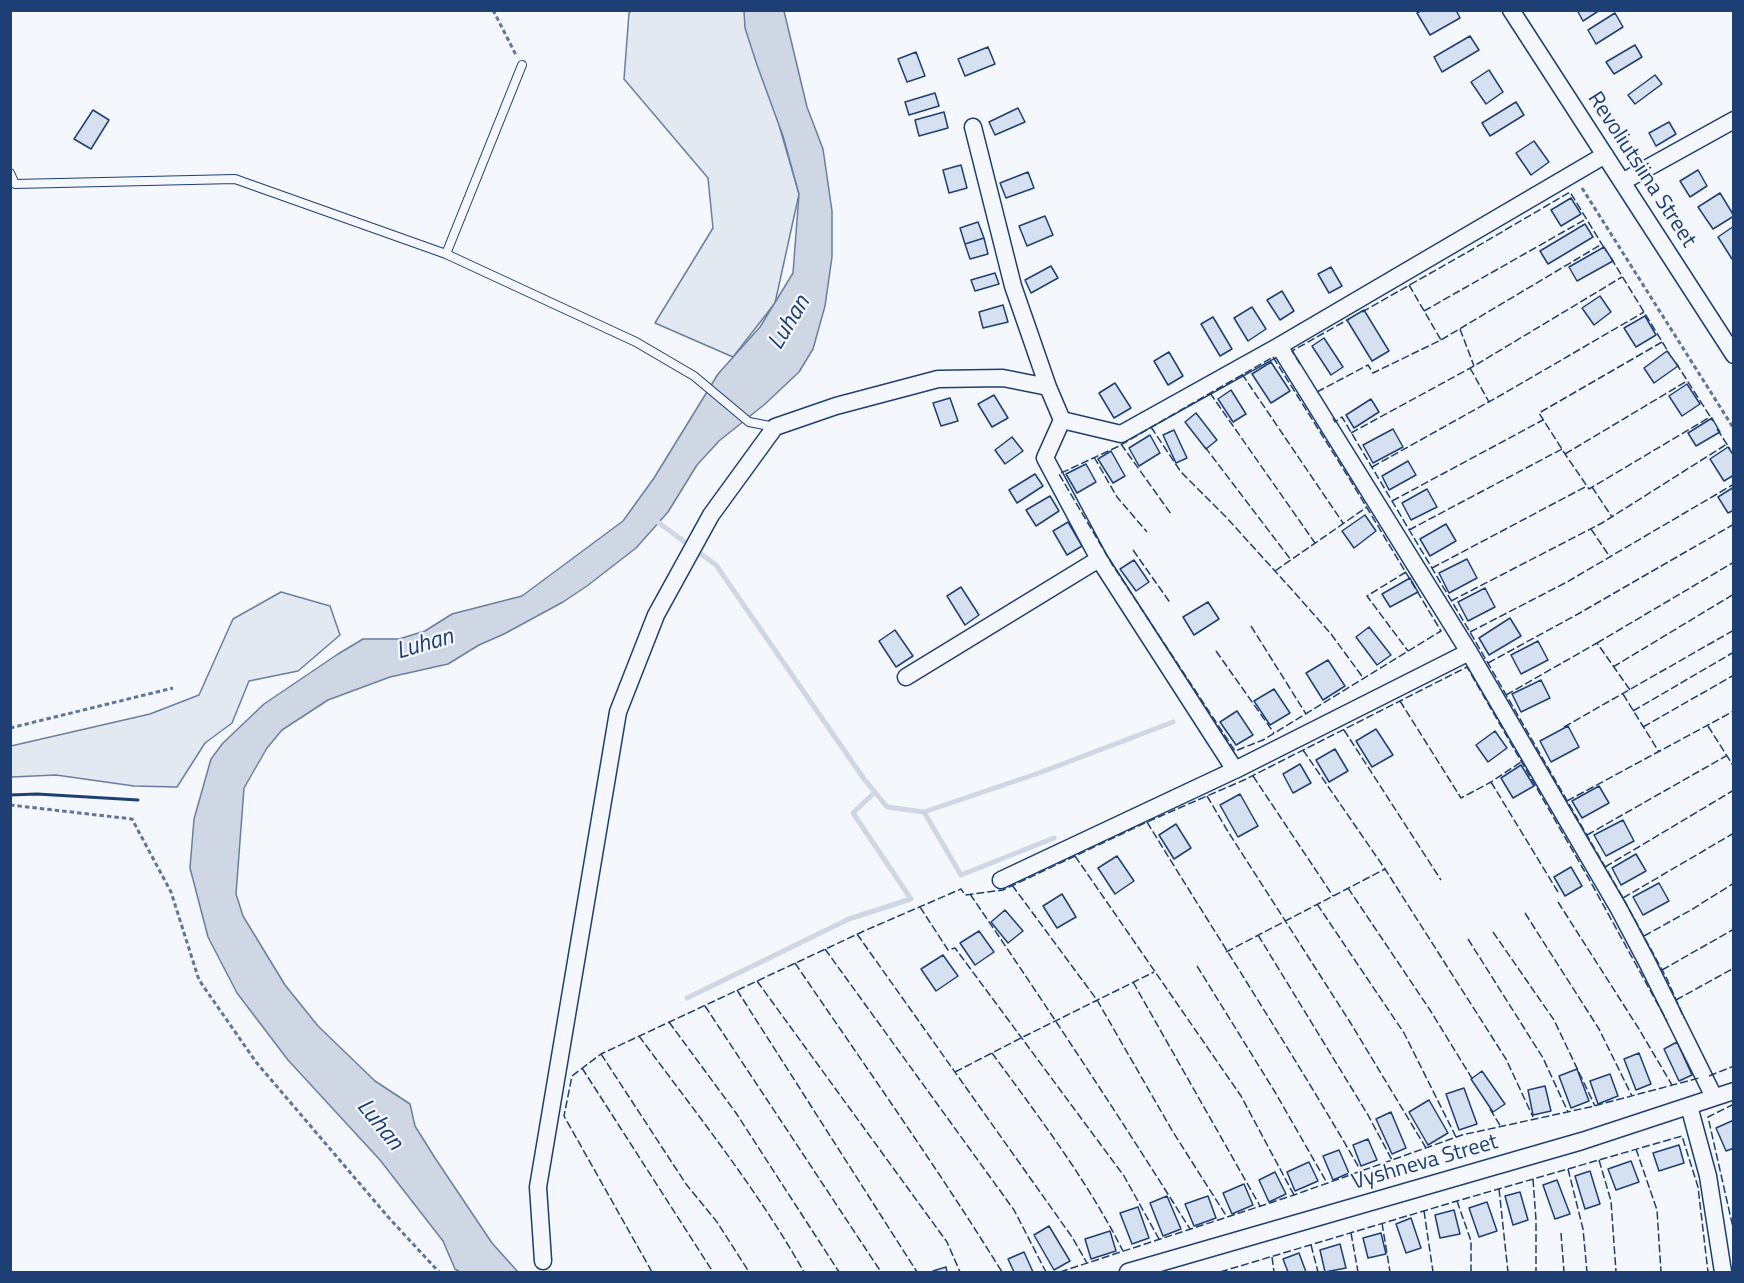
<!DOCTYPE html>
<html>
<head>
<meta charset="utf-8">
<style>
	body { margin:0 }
	#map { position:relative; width:1744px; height:1283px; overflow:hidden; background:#f4f7fb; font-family:"Titillium Web",sans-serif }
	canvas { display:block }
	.frame { position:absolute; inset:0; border:12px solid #1d3f73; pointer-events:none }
</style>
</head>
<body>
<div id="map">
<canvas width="1744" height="1283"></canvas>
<div class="frame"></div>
</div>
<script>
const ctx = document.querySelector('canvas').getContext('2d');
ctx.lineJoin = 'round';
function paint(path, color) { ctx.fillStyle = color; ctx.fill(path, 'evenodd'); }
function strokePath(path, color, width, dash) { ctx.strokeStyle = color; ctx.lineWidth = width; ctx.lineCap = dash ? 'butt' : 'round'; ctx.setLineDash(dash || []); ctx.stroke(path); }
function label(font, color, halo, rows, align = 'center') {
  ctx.font = font + ' "Titillium Web",sans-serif'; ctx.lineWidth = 4.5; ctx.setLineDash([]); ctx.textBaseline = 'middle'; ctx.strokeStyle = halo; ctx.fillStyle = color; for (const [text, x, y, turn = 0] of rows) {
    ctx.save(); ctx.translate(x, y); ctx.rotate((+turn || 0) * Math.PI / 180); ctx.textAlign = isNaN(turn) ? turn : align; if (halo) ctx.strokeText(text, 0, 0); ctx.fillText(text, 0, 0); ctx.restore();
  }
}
const green = new Path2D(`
	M631,11H746L799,194L775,303L733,357L655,323L713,228L708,178L624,79L629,13Z
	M281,592L330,606L340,635L298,671L249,681L232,723L205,743L177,787L134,786L56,775L11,777V746L150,714L199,695L233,619Z`);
paint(green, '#e3e9f0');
strokePath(green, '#687fa3', 1.5);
const water = new Path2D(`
	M744,11H784L807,107L823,149L832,211V257L825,306L813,349L799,372L765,404L719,441L697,465L668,512L636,548L587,586L563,602L504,634L479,645L448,664L390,677L328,700L282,730L267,748L244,788L236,894L243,916L285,985L318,1026L375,1081L410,1104L415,1126L435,1158L492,1243L518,1272H460L455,1269L443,1241L380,1160L288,1060L237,993L208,937L190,868L194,819L211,759L223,743L264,704L338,654L363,639H399L425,631L452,614L522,596L623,521L654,478L718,374L760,327L793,273L799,194L783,136L757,65L745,28Z`);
paint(water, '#cfd7e4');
strokePath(water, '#687fa3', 1.5);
strokePath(new Path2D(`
	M655,520L716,565L864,779L887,807L924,812L1039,773L1173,722
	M924,812L961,875L1054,838
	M687,998L849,919L911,899L853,813L875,792`), '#cfd7e4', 5);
const building = new Path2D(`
	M1422,10H1456L1460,18L1430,35L1417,13Z
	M1577,10H1600L1583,21Z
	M1615,13L1623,27L1596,44L1588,30Z
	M1470,36L1479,50L1442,72L1434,57Z
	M1635,45L1642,57L1614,74L1606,62Z
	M988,47L995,64L965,76L958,59Z
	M916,52L925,76L907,82L898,59Z
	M1489,70L1503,92L1486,104L1471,82Z
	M1655,75L1662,84L1635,104L1628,95Z
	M935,93L939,106L909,115L905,102Z
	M1516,102L1524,115L1490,136L1482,123Z
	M1018,108L1025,122L995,135L989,122Z
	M93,110L109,120L91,149L74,139Z
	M944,112L948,128L919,136L915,120Z
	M1669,122L1676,134L1656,146L1649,133Z
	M1534,141L1549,162L1531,175L1516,153Z
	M961,165L967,188L949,193L943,170Z
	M1698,170L1707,186L1690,197L1680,181Z
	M1028,172L1034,188L1006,198L1000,183Z
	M1720,193L1734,216L1713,229L1698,207Z
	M1571,198L1581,214L1561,226L1551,210Z
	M1045,216L1053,235L1027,246L1019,226Z
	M978,222L984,238L965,244L960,228Z
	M1585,224L1593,237L1548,264L1540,251Z
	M1734,226V258L1732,259L1718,237Z
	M984,238L988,254L970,259L965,244Z
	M1604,247L1613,261L1577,281L1569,267Z
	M1051,266L1058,278L1031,293L1025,280Z
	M1331,267L1342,286L1329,293L1318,274Z
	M995,273L999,284L975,291L971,280Z
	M1282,291L1294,311L1280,320L1267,300Z
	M1600,296L1611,312L1594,325L1582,308Z
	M1003,305L1008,322L983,328L979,312Z
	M1252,307L1266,329L1248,341L1234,318Z
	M1364,310L1389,351L1372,361L1347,320Z
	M1645,316L1656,335L1636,347L1624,328Z
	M1213,317L1232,349L1220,356L1201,324Z
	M1324,338L1343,367L1331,375L1312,346Z
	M1667,351L1678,366L1654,383L1644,368Z
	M1169,352L1183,376L1168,385L1154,361Z
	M1271,362L1290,391L1271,403L1252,374Z
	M1115,383L1131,408L1114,418L1099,393Z
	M1687,384L1700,404L1682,416L1669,396Z
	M1231,390L1246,414L1233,422L1218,399Z
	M994,395L1008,418L992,427L978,404Z
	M950,398L958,421L941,426L933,403Z
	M1371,399L1379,412L1354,428L1346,415Z
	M1196,413L1217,440L1206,449L1185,422Z
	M1712,418L1720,432L1696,446L1688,433Z
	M1393,429L1403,447L1373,463L1363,445Z
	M1174,430L1187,458L1176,463L1163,435Z
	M1150,435L1160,453L1139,466L1129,448Z
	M1012,437L1023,451L1005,464L995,450Z
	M1728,447L1734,456V475L1724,481L1710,459Z
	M1111,451L1125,476L1113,483L1098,459Z
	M1408,461L1416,475L1389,490L1382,476Z
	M1086,464L1096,482L1077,493L1066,474Z
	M1035,474L1043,486L1017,503L1009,490Z
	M1734,487V510L1728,513L1718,497Z
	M1427,489L1437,507L1411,520L1402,503Z
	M1050,496L1059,511L1036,526L1026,510Z
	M1365,515L1376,531L1354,548L1342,531Z
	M1068,522L1082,546L1067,555L1053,531Z
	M1446,524L1456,541L1430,556L1420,539Z
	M1467,559L1477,578L1449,593L1439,573Z
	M1134,560L1149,582L1136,591L1120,569Z
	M1410,578L1418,592L1390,607L1382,594Z
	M961,587L979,615L965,625L947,596Z
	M1485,588L1495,607L1468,621L1458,602Z
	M1208,602L1219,619L1194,635L1183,617Z
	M1510,618L1521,636L1489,655L1479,638Z
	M1369,627L1391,655L1377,665L1356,637Z
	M895,630L913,656L896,667L879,641Z
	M1538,641L1548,660L1521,674L1511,655Z
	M1328,660L1345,686L1323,700L1306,673Z
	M1541,680L1550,698L1521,712L1512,694Z
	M1274,689L1290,713L1270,725L1254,701Z
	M1237,711L1253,735L1236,745L1220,722Z
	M1568,726L1579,747L1551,762L1540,741Z
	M1376,729L1393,755L1372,767L1356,741Z
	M1495,731L1507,748L1488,762L1476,745Z
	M1335,749L1348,771L1329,782L1316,760Z
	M1300,764L1311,783L1293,793L1283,774Z
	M1521,765L1534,786L1513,798L1501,778Z
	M1599,786L1609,803L1582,818L1572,801Z
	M1240,794L1258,826L1238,837L1220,805Z
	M1623,820L1634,841L1606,856L1594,835Z
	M1176,824L1191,848L1174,859L1159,835Z
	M1636,854L1646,871L1621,885L1612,868Z
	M1117,856L1134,881L1115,894L1098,868Z
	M1571,867L1582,886L1565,896L1554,877Z
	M1659,883L1669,901L1643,915L1633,897Z
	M1062,894L1076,917L1057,928L1043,906Z
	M1005,910L1023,931L1008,943L991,922Z
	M979,931L994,952L975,965L960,943Z
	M943,955L958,976L936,991L921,969Z
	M1677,1042L1692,1075L1679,1081L1664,1049Z
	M1639,1053L1651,1084L1636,1090L1624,1059Z
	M1577,1069L1589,1101L1571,1108L1559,1076Z
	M1482,1071L1505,1104L1493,1112L1471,1079Z
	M1610,1074L1618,1096L1598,1104L1590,1081Z
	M1545,1086L1551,1111L1533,1115L1528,1090Z
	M1464,1088L1477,1124L1459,1130L1446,1094Z
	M1429,1100L1448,1133L1428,1145L1409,1112Z
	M1391,1112L1406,1148L1392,1154L1376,1119Z
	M1734,1120V1148L1726,1151L1716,1128Z
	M1368,1139L1377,1160L1361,1166L1353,1145Z
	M1679,1145L1684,1163L1659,1171L1653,1153Z
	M1339,1150L1349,1173L1333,1180L1323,1156Z
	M1631,1161L1639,1182L1616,1190L1608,1169Z
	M1309,1162L1318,1181L1295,1191L1287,1172Z
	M1590,1171L1600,1204L1585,1209L1575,1176Z
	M1275,1172L1286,1194L1269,1202L1259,1180Z
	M1557,1180L1570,1214L1555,1219L1543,1185Z
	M1244,1184L1253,1205L1232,1214L1223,1193Z
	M1520,1192L1528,1220L1513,1225L1505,1196Z
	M1167,1196L1181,1229L1163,1236L1150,1203Z
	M1208,1196L1216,1218L1194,1226L1185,1204Z
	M1487,1202L1497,1231L1479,1237L1469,1208Z
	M1138,1207L1149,1238L1132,1244L1120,1213Z
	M1454,1210L1460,1234L1440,1238L1435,1215Z
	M1411,1218L1421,1248L1406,1253L1396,1224Z
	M1049,1226L1070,1261L1054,1270L1034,1235Z
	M1110,1231L1116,1251L1091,1259L1085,1239Z
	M1381,1233L1386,1254L1368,1258L1363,1238Z
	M1340,1244L1346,1268L1325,1272L1320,1250Z
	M1024,1252L1033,1272H1014L1008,1259Z
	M1299,1253L1306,1272H1288L1283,1259Z
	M946,1267L947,1272H933V1271Z`);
paint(building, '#d5e0f0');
strokePath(building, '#1d3f73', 1.5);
const service = new Path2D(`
	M522,65L446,254L636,342L694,376L749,422L775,427
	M10,173L15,184L235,179L446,254`);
const minor = new Path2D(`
	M1511,10L1734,355
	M973,127L1013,286L1048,387
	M1622,182L1734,120
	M1279,346L1469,652L1619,909L1647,962L1714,1097
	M1062,420L1045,458L1099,559L1235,770
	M906,677L1099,559
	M1001,880L1235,770L1469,652
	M1689,1106L1708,1176L1723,1272
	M543,1261L538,1187L618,712L656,615L711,515L775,427L836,406L938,379L1003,378L1048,387L1062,420L1121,434L1279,346L1605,155
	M1128,1272L1582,1141L1734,1091`);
strokePath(service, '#1d3f73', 10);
strokePath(minor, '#1d3f73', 19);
strokePath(new Path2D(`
	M493,10L516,55
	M1582,188L1734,429
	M10,728L173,688
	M10,805L132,819L171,892L199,980L256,1062L389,1218L439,1272`), '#5e769c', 3, [4.5, 3]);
strokePath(service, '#f4f7fb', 8);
strokePath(minor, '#f4f7fb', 16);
strokePath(new Path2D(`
	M1611,258L1669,353
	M1409,285L1441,340
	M1424,311L1586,219
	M1362,312L1466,253L1570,192L1606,251
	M1460,329L1474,366
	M1662,342L1539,413L1565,454L1589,489L1710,417
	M1273,357L1349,478L1441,631L1263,740L1235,751L1112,564L1059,474L1117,447Z
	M1676,363L1713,421
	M1300,364L1292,351L1349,319
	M1470,368L1489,402
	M1242,374L1343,523
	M1317,392L1368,365L1373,373L1441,340L1602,244
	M1210,393L1315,543
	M1333,418L1335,422L1342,417L1470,632L1623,898L1667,979L1684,1018
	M1151,427L1181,472L1226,517L1294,592L1331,634L1364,679
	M1717,429L1730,449
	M1351,433L1474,366L1622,277
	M1121,444L1171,514
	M1205,447L1291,560
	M1565,454L1687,381
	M1094,457L1117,497L1147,532
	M1372,467L1503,394L1644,312
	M1592,487L1612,517
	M1392,501L1543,420
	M1591,529L1610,557
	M1409,530L1562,449
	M1133,550L1171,604
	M1432,568L1587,486
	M1275,571L1367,507
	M1406,572L1367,596L1408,651
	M1451,601L1602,523L1727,444
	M1251,626L1306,714
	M1470,632L1567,582L1734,484
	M1597,643L1734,562
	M1216,651L1274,733
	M1488,663L1578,614L1734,524
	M1613,667L1734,594
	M1623,694L1659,752
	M1506,695L1597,643L1630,690
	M1400,701L1461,798L1491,782L1521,762
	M1633,711L1734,652
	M1708,726L1734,767
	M1564,727L1734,630
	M1643,727L1734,675
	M1344,730L1441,880
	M1303,750L1385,869L1506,1059L1533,1117
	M1253,776L1333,896
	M1491,782L1558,892
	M1207,796L1227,830L1350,1022L1426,1148
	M1567,801L1734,711
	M1147,822C1218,938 1293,1053 1361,1171
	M1587,835L1726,756
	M1075,856L1241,1096L1294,1195
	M1605,867L1734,790
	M1012,885L1097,1000L1173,1132L1227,1217
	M1348,888L1430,1010L1473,1080
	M970,894C1046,1005 1119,1116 1190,1229
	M1623,898L1734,833
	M1558,902L1639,1029L1672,1085
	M1317,904L1404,1033L1456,1137
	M920,907L948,950L955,948L1124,1176L1159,1239
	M1525,913L1599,1029L1632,1096
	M1493,932L1554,1020L1595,1106
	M857,934L1072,1237L1087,1263
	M1258,935L1368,1115L1392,1160
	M1644,936L1691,910L1734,883
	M1468,939L1543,1058L1568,1112
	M825,949L1014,1210L1046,1272
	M1226,952L1385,869
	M795,963C865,1066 937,1167 1002,1272
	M1197,966L1275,1092L1327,1183
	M1662,970L1734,929
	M757,981L947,1242L960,1272
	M1133,982L1260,1206
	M737,990L917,1272
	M1676,1000L1734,968
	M705,1006L881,1272
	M669,1022L736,1113L839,1272
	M639,1036C696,1113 757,1189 804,1272
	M992,1053C1039,1117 1087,1180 1123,1251
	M601,1054L686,1184L717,1222L749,1272
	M582,1068L713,1272
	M955,1072L1021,1038L1154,972
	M1709,1076L1734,1066
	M1734,1104L1708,1117L1734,1232
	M1490,1109L1501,1127
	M1636,1149L1657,1210L1661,1272
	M1599,1160L1611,1201L1616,1272
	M1568,1169L1583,1229L1587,1272
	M1533,1179L1536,1220V1272
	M1499,1189L1508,1272
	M1457,1201L1471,1241V1272
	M1424,1211L1433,1272
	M1382,1223L1390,1272
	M1351,1233L1358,1272
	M1561,1233L1564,1272
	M1311,1245L1318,1272
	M1272,1257L1274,1272
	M652,1272L564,1116L572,1076L601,1054L864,931L961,889L965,895L1003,890L1147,822L1244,780L1467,667L1589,879L1667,1021
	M1060,1272L1294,1195L1462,1135L1590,1107L1699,1078L1698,1076
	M1220,1272L1457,1201L1682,1136L1698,1187L1708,1272`), '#1d3f73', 1.5, [8, 3]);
strokePath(new Path2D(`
	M10,795L37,794L138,800`), '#1d3f73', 3);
label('22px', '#1d3f73', '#f4f7fb', [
	["Revoliutsiina Street",1641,170,57],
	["Vyshneva Street",1425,1163,-16]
]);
label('italic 24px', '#1d3f73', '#f4f7fb', [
	["Luhan",790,323,-59],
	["Luhan",425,645,-16],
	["Luhan",379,1125,51]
]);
</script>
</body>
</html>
